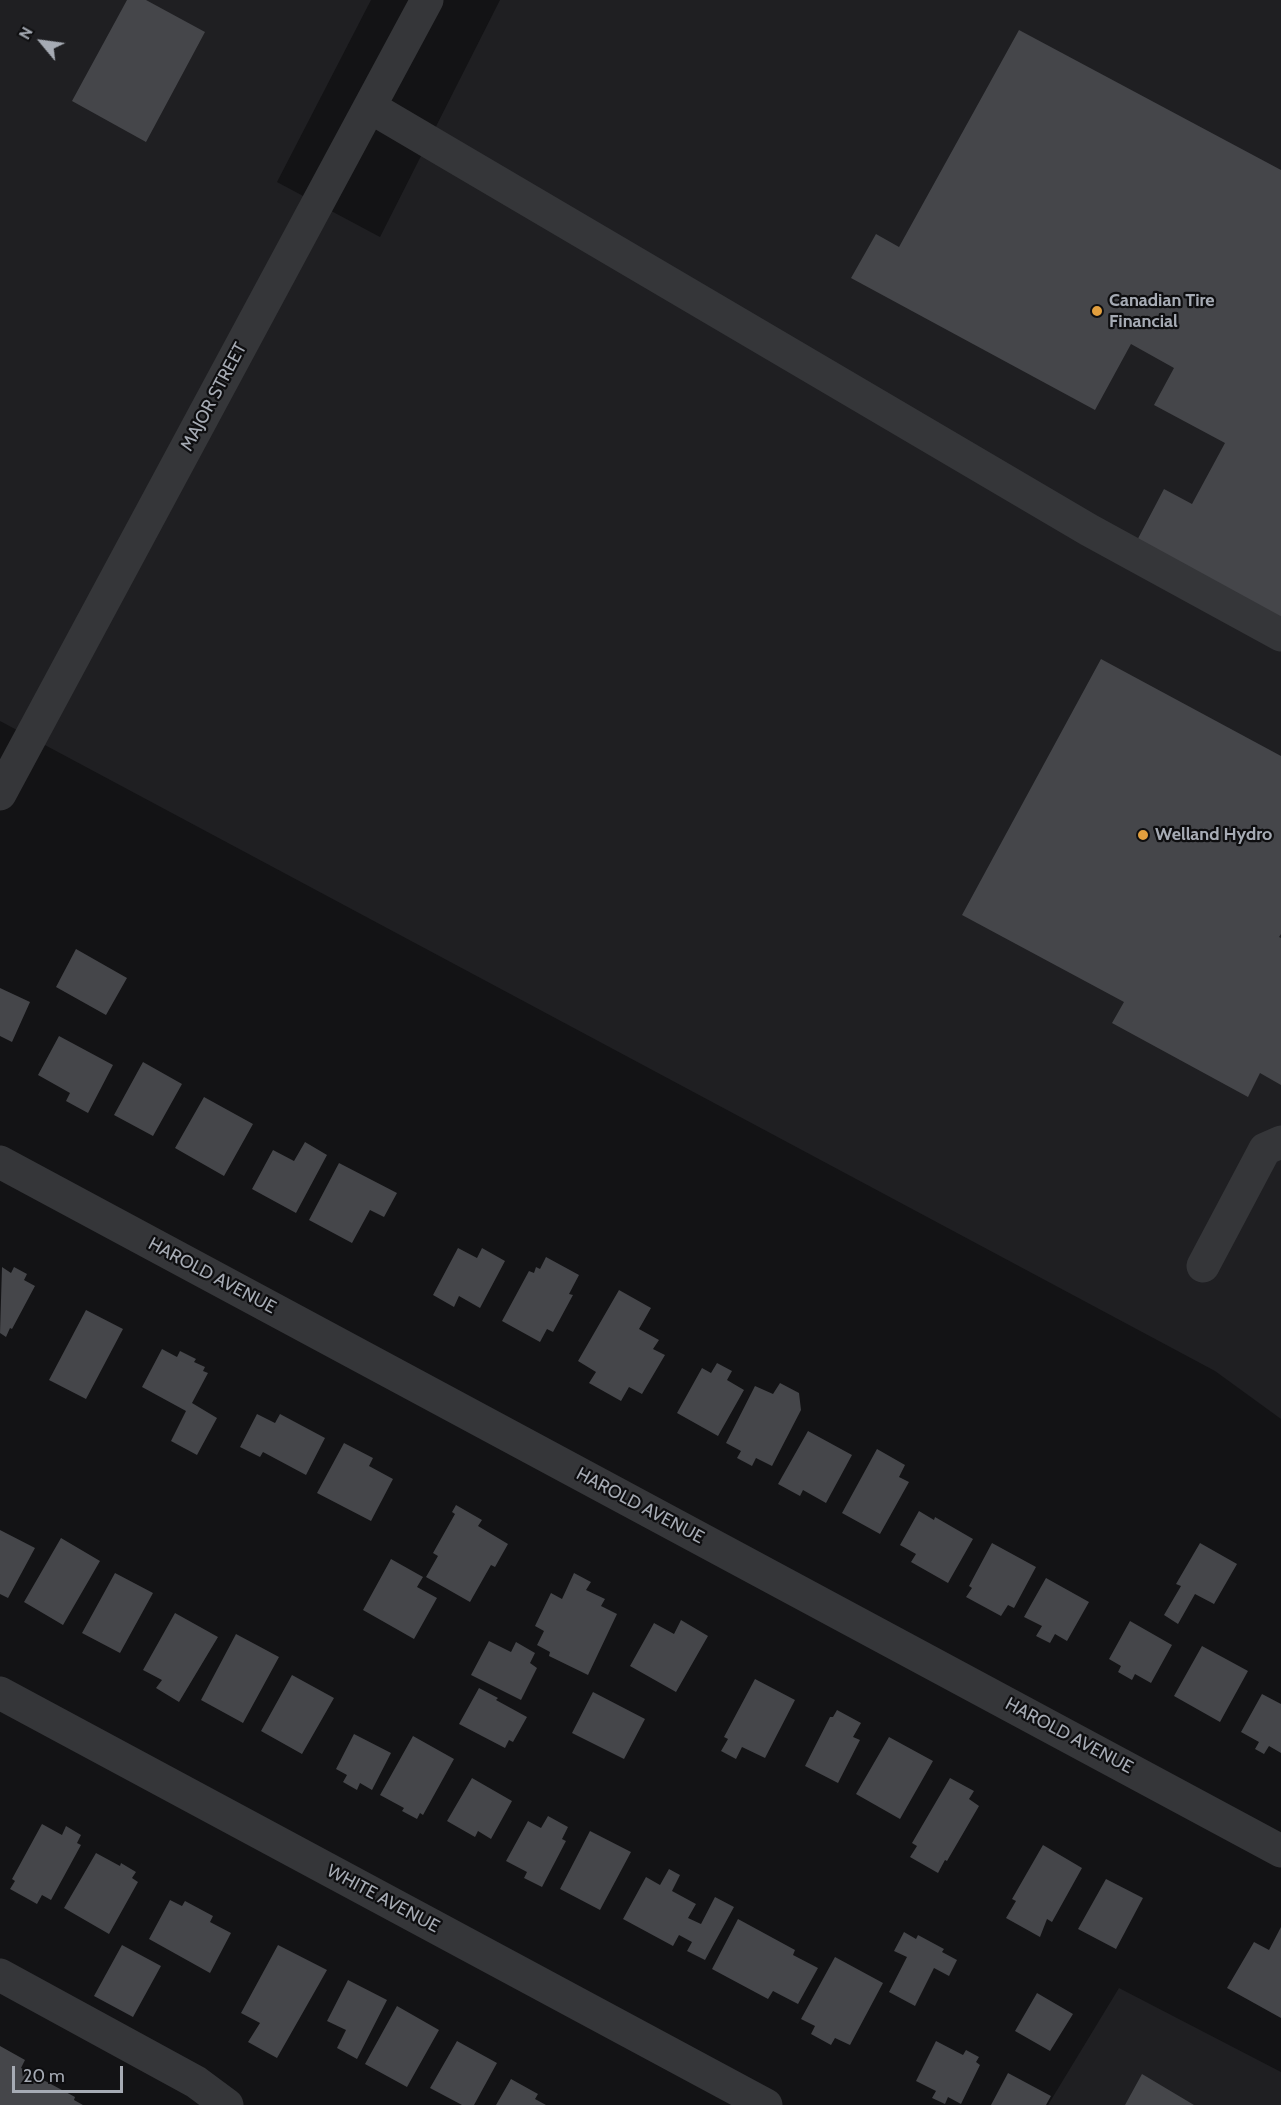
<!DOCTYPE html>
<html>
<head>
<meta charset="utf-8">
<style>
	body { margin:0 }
	#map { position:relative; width:1281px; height:2105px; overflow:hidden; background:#131315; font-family:Cabin,sans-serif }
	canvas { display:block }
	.north { position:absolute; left:12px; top:12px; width:60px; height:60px; -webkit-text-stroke:4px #0e0e10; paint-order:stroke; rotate:299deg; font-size:16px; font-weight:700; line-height:24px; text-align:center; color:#a6abb4 }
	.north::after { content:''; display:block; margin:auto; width:21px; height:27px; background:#a6abb4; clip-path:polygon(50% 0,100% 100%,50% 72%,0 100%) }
	.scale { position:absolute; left:12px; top:2066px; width:111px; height:27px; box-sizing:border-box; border:3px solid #a6abb4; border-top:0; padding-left:8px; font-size:18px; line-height:21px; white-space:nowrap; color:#a6abb4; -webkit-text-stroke:4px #0e0e10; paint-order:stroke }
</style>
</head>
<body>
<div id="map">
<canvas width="1281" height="2105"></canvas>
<div class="north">N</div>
<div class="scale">20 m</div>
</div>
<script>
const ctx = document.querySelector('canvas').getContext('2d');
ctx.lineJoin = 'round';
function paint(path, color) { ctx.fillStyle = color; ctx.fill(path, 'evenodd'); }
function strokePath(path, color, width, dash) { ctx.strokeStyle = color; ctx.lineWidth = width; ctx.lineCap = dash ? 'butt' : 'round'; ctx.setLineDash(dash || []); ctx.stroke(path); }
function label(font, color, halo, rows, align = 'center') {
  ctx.font = font + ' Cabin,sans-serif'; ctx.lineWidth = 4.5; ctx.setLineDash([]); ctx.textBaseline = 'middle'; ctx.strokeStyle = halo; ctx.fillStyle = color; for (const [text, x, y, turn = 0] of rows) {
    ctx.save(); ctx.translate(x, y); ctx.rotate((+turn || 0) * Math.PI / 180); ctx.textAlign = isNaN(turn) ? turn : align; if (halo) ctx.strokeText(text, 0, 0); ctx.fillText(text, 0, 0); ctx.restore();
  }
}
paint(new Path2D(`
	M0,0H371L277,182L380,237L500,0H1281V1419L1215,1371L0,721Z
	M1119,1988L1281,2072V2105H1048Z`), '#1f1f22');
paint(new Path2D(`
	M127,0H146L205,32L146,142L72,101Z
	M1019,30L1281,170V628L1133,548L1164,489L1192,504L1225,443L1154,405L1174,368L1131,344L1095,410L851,278L876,234L899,247Z
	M1101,659L1281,756V934L1279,937L1281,938V1085L1260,1073L1248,1097L1112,1023L1124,1002L962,915Z
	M76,949L127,978L106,1015L56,987Z
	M0,988L30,1002L12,1042L0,1036Z
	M59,1036L113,1065L88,1113L66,1101L70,1093L38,1075Z
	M143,1062L182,1084L153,1136L114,1115Z
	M204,1097L253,1124L224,1176L175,1148Z
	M305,1142L327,1155L296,1213L252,1189L273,1150L294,1161Z
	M339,1163L397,1193L384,1217L370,1210L352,1243L309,1220Z
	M458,1248L477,1258L482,1248L505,1261L480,1308L459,1296L454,1307L433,1295Z
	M546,1257L579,1275L569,1294L573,1295L553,1332L547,1329L540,1342L502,1321L529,1271L534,1273L536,1267L540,1269Z
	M2,1267L11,1273L14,1267L27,1274L24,1280L35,1286L12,1329L10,1328L6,1337L0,1333Z
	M619,1290L651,1308L639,1329L659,1340L653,1349L665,1355L642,1394L629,1387L621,1401L589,1383L596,1372L578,1361Z
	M86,1310L123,1329L86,1399L49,1380Z
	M162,1349L177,1357L180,1351L196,1359L194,1362L205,1367L203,1371L208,1373L192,1403L217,1418L197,1455L171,1441L186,1411L142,1387Z
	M717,1363L732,1371L727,1380L744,1390L718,1436L677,1413L702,1368L711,1373Z
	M780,1383L799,1393L801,1410L772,1466L756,1458L752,1466L737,1458L741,1451L726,1443L755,1386L773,1394Z
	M257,1414L275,1423L280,1414L325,1438L306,1475L263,1452L260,1457L240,1447Z
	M808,1431L852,1455L826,1503L803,1490L800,1496L778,1484Z
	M344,1443L373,1458L369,1466L393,1479L371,1521L317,1493Z
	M877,1449L905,1465L899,1477L909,1482L880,1534L842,1513Z
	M456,1505L482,1520L478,1526L508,1544L495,1567L491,1565L470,1602L426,1577L438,1556L433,1553L455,1514L452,1512Z
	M919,1511L934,1520L935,1517L973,1539L948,1583L911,1562L916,1554L900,1545Z
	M0,1530L35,1548L8,1598L0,1594Z
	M61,1538L100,1561L63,1625L24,1602Z
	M992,1543L1036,1567L1014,1608L1008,1605L1001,1616L966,1597L972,1588L969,1586Z
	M1200,1543L1237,1564L1214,1604L1195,1594L1178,1624L1164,1615L1181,1586L1176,1584Z
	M391,1559L423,1577L417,1587L437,1598L414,1639L363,1610Z
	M115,1573L153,1593L120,1653L82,1633Z
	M574,1573L591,1582L586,1590L605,1599L601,1606L617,1614L588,1675L549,1656L550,1652L537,1645L544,1631L535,1626L551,1593L562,1599Z
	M1046,1578L1089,1602L1067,1641L1055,1634L1050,1643L1036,1636L1042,1626L1024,1617Z
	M175,1613L218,1637L179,1702L156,1688L162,1680L143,1670Z
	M681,1620L708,1636L676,1692L630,1666L654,1623L674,1634Z
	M1130,1621L1172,1645L1151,1683L1135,1674L1132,1680L1118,1672L1121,1666L1109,1659Z
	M236,1634L279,1657L243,1723L201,1700Z
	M489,1641L511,1652L516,1642L535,1653L530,1663L537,1668L521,1700L471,1675Z
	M1202,1646L1248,1671L1220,1722L1174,1696Z
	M292,1675L334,1698L302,1754L261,1731Z
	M755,1679L795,1700L765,1758L742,1747L736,1759L721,1751L728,1739L724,1737Z
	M479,1688L498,1698L496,1700L527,1717L513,1742L509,1740L505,1748L459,1724Z
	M593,1692L645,1719L624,1759L572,1733Z
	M1262,1694L1281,1704V1753L1269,1746L1264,1754L1255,1749L1259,1742L1241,1732Z
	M837,1710L861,1723L853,1737L860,1740L838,1783L805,1766L830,1717H833Z
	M354,1734L391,1753L372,1790L360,1783L357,1790L343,1782L347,1775L336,1769Z
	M413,1736L454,1759L423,1815L420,1813L417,1819L402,1811L404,1808L380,1795Z
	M889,1737L933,1761L900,1819L856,1794Z
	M472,1778L512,1801L491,1839L478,1831L475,1837L447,1821Z
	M950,1778L974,1791L969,1799L979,1806L947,1861L945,1860L938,1873L910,1857L917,1846L912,1843Z
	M548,1816L568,1827L562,1839L566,1841L542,1887L524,1878L527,1872L506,1861L528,1821L541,1828Z
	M42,1824L62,1835L66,1826L81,1835L77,1843L81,1845L51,1900L42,1895L37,1904L10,1889L15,1881L12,1879Z
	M590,1831L631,1852L600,1910L560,1889Z
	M1043,1845L1082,1868L1052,1922L1047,1919L1040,1937L1006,1918L1016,1901L1012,1899Z
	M96,1853L120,1866L121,1863L136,1872L132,1878L138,1882L109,1934L64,1908Z
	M669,1869L680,1875L672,1891L696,1904L688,1918L701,1924L715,1897L734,1907L705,1960L687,1951L692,1942L679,1935L673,1946L623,1919L646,1877L660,1885Z
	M1106,1879L1143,1898L1116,1949L1078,1929Z
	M170,1900L182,1906L185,1901L213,1916L210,1922L231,1933L210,1973L149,1939Z
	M738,1919L795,1950L793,1955L818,1968L798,2004L773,1991L768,1999L712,1969Z
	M1281,1927V2018L1227,1988L1254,1942L1269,1950Z
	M904,1932L916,1939L918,1935L944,1949L942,1952L957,1960L949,1976L934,1968L915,2006L889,1992L907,1957L894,1951Z
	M122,1945L161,1966L133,2017L94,1996Z
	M278,1945L327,1970L277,2058L248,2042L260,2023L241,2013Z
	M835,1957L883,1983L850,2045L835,2038L831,2045L811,2034L815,2026L801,2019Z
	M348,1980L387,2000L357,2059L337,2048L346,2030L327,2021Z
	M1037,1993L1073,2014L1050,2051L1015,2031Z
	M397,2006L439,2030L407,2087L365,2064Z
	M457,2041L497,2063L474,2105H462L430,2088Z
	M936,2041L963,2055L966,2050L979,2057L976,2062L980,2065L961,2104L948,2097L945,2104L932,2098L936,2091L916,2081Z
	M0,2046L25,2060L21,2068L75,2097L74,2100L83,2105H0Z
	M1008,2073L1051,2096L1046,2105H991Z
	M1142,2074L1194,2105H1125Z
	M511,2079L538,2094L535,2099L546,2105H496Z`), '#45464a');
strokePath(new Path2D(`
	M370,107L1089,530L1281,635
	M0,794L427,0
	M0,1162L1281,1851
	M1203,1266L1265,1149L1281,1142
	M0,1693L766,2105
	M0,1975L196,2082L227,2105`), '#353639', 33);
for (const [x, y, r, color] of [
	[1097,311,6,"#e29f3e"],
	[1143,835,6,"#e29f3e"]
]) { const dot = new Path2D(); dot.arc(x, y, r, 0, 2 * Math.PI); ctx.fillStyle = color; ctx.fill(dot); strokePath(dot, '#0e0e10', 2); }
label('bold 18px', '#a6abb4', '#0e0e10', [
	["Canadian Tire",1109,301],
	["Financial",1109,322],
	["Welland Hydro",1155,835]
], 'left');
label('18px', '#a6abb4', '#0e0e10', [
	["MAJOR STREET",214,397,-62],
	["HAROLD AVENUE",212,1276,28],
	["HAROLD AVENUE",640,1506,28],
	["HAROLD AVENUE",1069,1736,28],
	["WHITE AVENUE",383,1899,28]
]);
</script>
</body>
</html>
